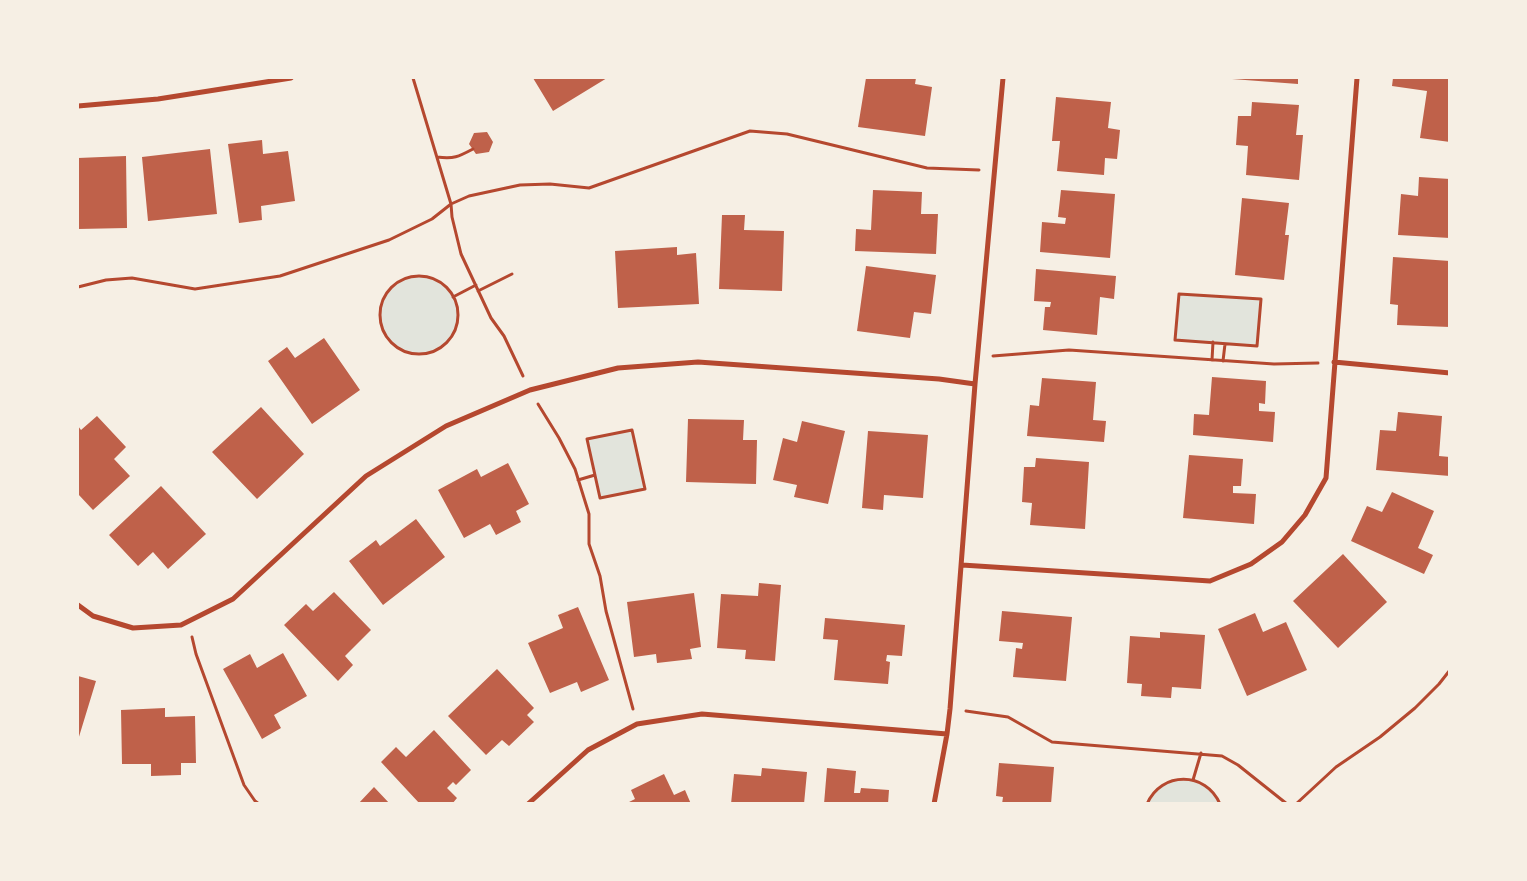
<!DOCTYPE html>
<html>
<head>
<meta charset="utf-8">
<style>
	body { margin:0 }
	#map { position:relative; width:1527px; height:881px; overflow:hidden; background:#f6efe4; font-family:"IBM Plex Serif",serif }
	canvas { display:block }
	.frame { position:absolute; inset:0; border:79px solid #f6efe4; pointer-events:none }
</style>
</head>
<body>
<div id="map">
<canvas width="1527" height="881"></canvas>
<div class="frame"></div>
</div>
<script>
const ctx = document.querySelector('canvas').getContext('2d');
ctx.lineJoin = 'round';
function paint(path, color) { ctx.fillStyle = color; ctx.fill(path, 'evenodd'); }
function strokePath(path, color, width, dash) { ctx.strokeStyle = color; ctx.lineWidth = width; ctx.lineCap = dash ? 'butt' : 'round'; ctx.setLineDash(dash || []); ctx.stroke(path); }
paint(new Path2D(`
	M380 315a39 39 0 1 1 78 0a39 39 0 1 1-78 0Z
	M1179,294L1261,299L1257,346L1175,340Z
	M632,430L645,489L600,498L587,439Z
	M1183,778C1200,784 1212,785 1220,803L1147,804L1159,787Z`), '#e2e4dc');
paint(new Path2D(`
	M533,78H607L553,111Z
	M866,78H916L915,84L932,87L925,136L858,127Z
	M1233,78H1298V84L1232,79Z
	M1393,78H1450V142L1420,138L1427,91L1392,86Z
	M1056,97L1111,102L1108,128L1120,130L1117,159L1105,158L1104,175L1057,171L1060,141H1052Z
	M1252,102L1299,105L1296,135H1303L1299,180L1246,175L1248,146L1236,145L1238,116H1251Z
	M487,132L493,142L489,152L476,154L469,144L474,133Z
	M262,140L263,154L288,151L295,201L261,206L262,220L239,223L228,144Z
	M210,149L217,214L148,221L142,157Z
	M126,156L127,228L78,229V158Z
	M1419,177L1450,179V238L1398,235L1401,194L1418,196Z
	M873,190L922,192L921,214H938L936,254L855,251L856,229L871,230Z
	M1061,190L1115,194L1110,258L1040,252L1042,222L1065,224L1066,218L1058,217Z
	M1242,198L1289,203L1285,235H1289L1284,280L1235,275Z
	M722,215H745L744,230L784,231L782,291L719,289Z
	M677,247V255L696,253L699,304L618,308L615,251Z
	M1393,257L1450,261V327L1397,325L1398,305L1390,304Z
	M866,266L936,275L931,314L914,312L910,338L857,331Z
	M1036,269L1116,276L1114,299L1100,297L1097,335L1043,330L1045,307H1050L1051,302L1034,301Z
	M324,338L360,390L312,424L268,361L287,347L295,358Z
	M1212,377L1266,381L1265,404L1259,403V411L1275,412L1273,442L1193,435L1194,414L1209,415Z
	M1042,378L1096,382L1093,420L1106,421L1104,442L1027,436L1030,405L1039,406Z
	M261,407L304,454L257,499L212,452Z
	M1398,412L1442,416L1439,456L1450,457V476L1376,470L1380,430L1396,431Z
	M97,416L126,447L114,459L130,476L93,510L78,494V426L81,430Z
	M688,419L744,420L743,440H757L756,484L686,482Z
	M802,421L845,431L828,504L794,497L797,485L773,480L783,438L797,442Z
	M868,431L928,435L923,498L884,495L883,510L862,508Z
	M1189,455L1243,459L1241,486H1233V493L1256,494L1254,524L1183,518Z
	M1036,458L1089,462L1085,529L1030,525L1032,503L1022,502L1024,467H1035Z
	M508,463L529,504L516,511L521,522L496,535L490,524L464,538L438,490L477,469L481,477Z
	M161,486L206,534L168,569L153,552L138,566L109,535Z
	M1392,492L1434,511L1418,548L1433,555L1424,574L1351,541L1367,506L1382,512Z
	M416,519L445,557L383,605L349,561L376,540L380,546Z
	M1343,554L1387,602L1338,648L1293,601Z
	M759,583L781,585L775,661L745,659L746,650L717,648L721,594L758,596Z
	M334,592L371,630L345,656L353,665L338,681L284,625L306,604L313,611Z
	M694,593L701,647L690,649L692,659L657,663L656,654L634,657L627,602Z
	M578,607L609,680L581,692L577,682L550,693L528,643L563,628L558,615Z
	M1002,611L1072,617L1066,681L1013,677L1016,648L1022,649L1023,643L999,641Z
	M1255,613L1263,632L1286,622L1307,670L1247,696L1218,629Z
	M825,618L905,625L902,656L887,655L886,661L890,662L888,684L834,680L838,640L823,639Z
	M1160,632L1205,635L1201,689L1172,687L1171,698L1141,696L1142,684L1127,683L1130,636L1160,638Z
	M283,653L307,696L274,715L281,728L262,739L223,669L250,654L257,668Z
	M497,669L534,708L527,715L534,722L509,746L502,740L486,755L448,716Z
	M78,676L96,681L78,740Z
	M165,708V717L195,716L196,763H181V775L151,776V764H122L121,710Z
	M434,730L471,770L456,785L453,782L447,788L457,798L452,804H420L381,762L396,747L406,757Z
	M999,763L1054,767L1051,804H1002L1003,797L996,796Z
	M762,768L807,772L804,804H731L734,774L761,776Z
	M827,768L856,771L854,793H860L861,788L889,790L888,804H824Z
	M664,774L674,795L685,790L691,804H625L635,799L631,790Z
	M374,787L390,804H358Z`), '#bf614a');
strokePath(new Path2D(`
	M413,78L451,204L452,217L461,254L491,318L504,336L523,376
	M437,157C454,159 458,157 473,149
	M380 315a39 39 0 1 1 78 0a39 39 0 1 1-78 0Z
	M78,287L106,280L132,278L195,289L280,276L389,240L432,219L451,204L469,196L520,185L550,184L589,188L750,131L787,134L927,168L979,170
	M478,291L512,274
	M1179,294L1261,299L1257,346L1175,340Z
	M453,297L476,285
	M993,356L1069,350L1274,364L1318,363
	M1212,360L1213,342
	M1223,361L1225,344
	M538,404L559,438L575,469L589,514V544L600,576L606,611L633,709
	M632,430L645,489L600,498L587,439Z
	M578,480L595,475
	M192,637L196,654L244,785L255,801L259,804
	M966,711L1008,717L1052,742L1222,756L1238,765L1287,804
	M1193,780L1201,753
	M1147,804C1161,771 1206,771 1220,804
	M1296,804L1336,767L1380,737L1415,708L1439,684L1450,670`), '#b5482f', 3);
strokePath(new Path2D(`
	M78,106L158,99L291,78
	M1334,362L1450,373
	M962,565L1210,581L1251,564L1282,542L1305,515L1326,478L1357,78
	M78,605L93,616L133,628L181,625L233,599L366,476L446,426L530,390L618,368L698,362L939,379L975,384
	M528,804L588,750L637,724L702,714L947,734
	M934,804L947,734L950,709L975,384L1003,78`), '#b5482f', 5);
</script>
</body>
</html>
